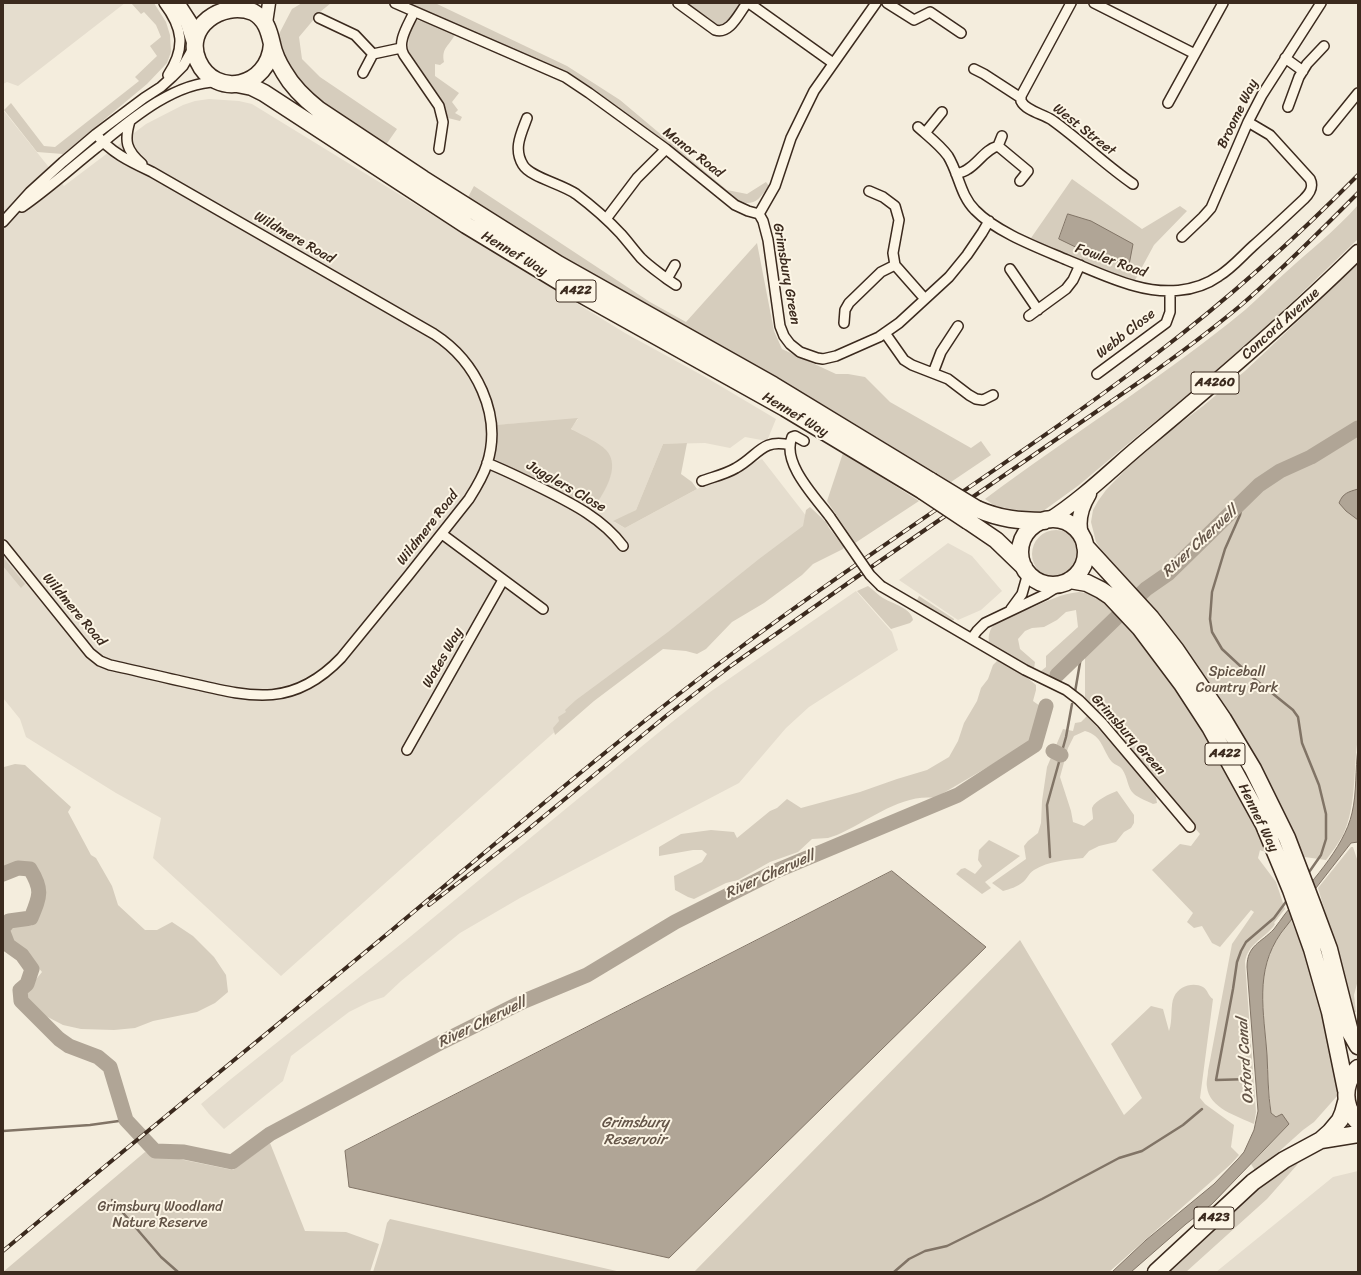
<!DOCTYPE html>
<style>
body{margin:0}
#map{position:relative;width:1361px;height:1275px;overflow:hidden;background:#f4eddd;font-family:Sriracha,sans-serif}
canvas{display:block}
.frame{position:absolute;inset:0;border:4px solid #3b2a1e;pointer-events:none}
</style>
<div id="map">
<canvas width="1361" height="1275"></canvas>
<div class="frame"></div>
</div>
<script>
const g = document.querySelector('canvas').getContext('2d');
g.lineJoin = 'round';
function fill(path, color) { g.fillStyle = color; g.fill(path, 'evenodd'); }
function stroke(path, color, width, dash) { g.strokeStyle = color; g.lineWidth = width; g.lineCap = dash ? 'butt' : 'round'; g.setLineDash(dash || []); g.stroke(path); }
function drawText(font, color, halo, rows, align = 'center') {
  g.font = font + ' Sriracha,sans-serif'; g.lineWidth = 4; g.setLineDash([]); g.textBaseline = 'middle'; g.strokeStyle = halo; g.fillStyle = color; for (const [text, x, y, turn = 0] of rows) {
    g.save(); g.translate(x, y); g.rotate((+turn || 0) * Math.PI / 180); g.textAlign = isNaN(turn) ? turn : align; if (halo) g.strokeText(text, 0, 0); g.fillText(text, 0, 0); g.restore();
  }
}
fill(new Path2D(`
 M 3,3 L 125,3 L 18,86 L 7,82 L 3,84 Z
 M 209,99 L 239,101 L 252,104 L 625,333 L 707,378 L 776,419 L 767,441 L 745,437 L 730,448 L 705,443 L 663,444 L 636,510 L 614,522 L 625,528 L 697,489 L 762,459 L 814,526 L 568,720 L 281,976 L 153,858 L 161,818 L 116,793 L 26,737 L 20,719 L 3,698 L 3,110 L 64,186 L 146,124 L 183,105 L 195,101 ZM 578,419 L 571,428 L 611,474 L 605,489 L 592,510 L 495,425 Z
 M 948,543 L 972,556 L 1002,591 L 981,610 L 958,620 L 899,580 Z
 M 856,591 L 892,632 L 898,650 L 809,707 L 786,728 L 739,783 L 520,898 L 460,933 L 401,981 L 384,997 L 369,1002 L 349,1012 L 291,1056 L 283,1081 L 224,1129 L 209,1114 L 201,1104 L 231,1079 L 405,941 L 658,733 L 710,692 Z
 M 1358,1171 L 1358,1272 L 1216,1272 L 1333,1177 Z`), '#e5ddce');
fill(new Path2D(`
 M 131,3 L 154,3 L 166,22 L 170,35 L 171,52 L 167,63 L 147,84 L 63,154 L 37,152 L 4,110 L 11,103 L 44,146 L 55,147 L 139,81 L 135,77 L 157,56 L 150,46 L 161,37 L 156,25 L 144,12 L 141,14 Z
 M 302,3 L 331,3 L 320,12 L 299,37 L 302,59 L 320,77 L 397,129 L 383,149 L 297,83 L 284,60 L 279,34 L 292,9 Z
 M 402,3 L 435,3 L 567,66 L 620,100 L 727,190 L 747,194 L 766,182 L 769,186 C 757,201 757,205 736,202 L 563,74 Z
 M 683,3 L 742,3 C 735,12 730,25 717,26 Z
 M 417,20 L 434,25 L 455,34 C 450,46 441,47 444,62 L 440,65 L 435,64 L 435,76 L 459,93 L 452,102 L 458,110 L 455,113 L 462,117 L 460,121 L 448,118 L 443,102 L 408,50 L 409,30 L 411,22 Z
 M 1072,179 L 1142,229 L 1180,206 L 1187,211 L 1154,245 L 1134,282 L 1070,257 L 1031,238 Z
 M 474,186 L 650,302 L 686,322 L 757,243 L 774,331 L 782,349 L 836,374 L 848,374 L 865,377 L 890,402 L 971,448 L 981,441 L 991,455 L 951,482 L 822,404 L 643,306 L 466,201 Z
 M 1358,205 L 1358,239 L 1233,359 L 1141,433 L 1079,485 L 1039,514 L 995,506 L 985,499 C 1071,435 1162,378 1245,310 C 1259,298 1271,285 1285,273 C 1309,251 1336,230 1358,205 Z
 M 1358,263 L 1358,737 C 1353,769 1357,805 1343,835 C 1338,844 1332,852 1326,860 L 1262,851 L 1260,850 L 1258,858 L 1276,882 L 1285,909 L 1274,923 L 1275,924 L 1273,927 C 1262,940 1248,944 1245,962 L 1256,1112 L 1254,1124 C 1237,1116 1209,1108 1207,1087 C 1206,1082 1208,1076 1208,1071 L 1232,944 L 1254,912 L 1251,910 L 1220,947 L 1212,943 L 1202,926 L 1194,928 L 1187,922 L 1193,913 L 1152,870 L 1180,844 L 1191,846 L 1200,834 L 1085,699 L 1085,657 L 1146,599 L 1101,549 L 1096,542 L 1091,522 L 1093,510 L 1098,501 L 1106,490 L 1136,459 L 1157,441 L 1203,406 L 1245,371 L 1315,305 Z
 M 578,418 L 571,429 C 580,434 600,443 606,450 C 622,467 603,495 592,510 L 493,458 L 495,425 Z
 M 687,443 L 681,474 L 692,482 L 697,489 L 625,528 L 613,521 L 636,510 L 663,444 Z
 M 843,453 L 919,501 L 855,543 L 827,501 Z
 M 810,507 L 826,522 L 829,528 L 844,547 L 843,549 L 813,564 L 802,575 L 764,603 L 732,622 L 706,649 L 697,654 L 686,651 L 663,649 L 594,701 L 555,735 L 553,728 L 559,721 L 558,717 L 566,712 L 565,710 L 576,700 L 668,632 L 759,559 L 803,526 L 806,510 Z
 M1032 554a24 24 0 1 1 48 0a24 24 0 1 1-48 0Z
 M 3,557 L 25,584 L 21,588 L 3,566 Z
 M 868,586 C 874,590 878,595 883,598 C 893,604 911,608 913,620 L 910,623 L 891,629 L 857,591 Z
 M 1079,592 L 1092,594 L 1105,603 L 1115,617 L 1060,668 L 1054,676 L 1050,677 L 1041,671 L 1046,667 L 1046,656 L 1078,627 L 1076,610 L 1066,612 L 1057,620 L 1044,627 L 1032,628 L 1025,631 L 1018,639 L 1020,649 L 1035,662 L 1034,669 L 997,648 L 989,642 C 988,637 989,632 992,627 C 1002,616 1018,613 1031,608 C 1047,601 1061,594 1079,592 Z
 M 919,596 L 954,619 L 954,620 L 947,622 L 918,603 L 917,600 Z
 M 999,659 L 1025,676 L 1036,685 L 1036,690 L 1033,701 L 1040,706 L 1032,741 L 935,798 C 899,794 868,822 837,835 L 828,838 L 812,839 L 798,852 L 770,862 L 738,880 L 726,883 L 694,899 L 688,897 L 675,890 L 674,876 L 702,862 L 707,854 L 702,850 L 693,850 L 659,856 L 659,847 L 681,834 L 711,830 L 734,832 L 737,838 L 770,811 L 777,808 L 787,799 L 801,808 L 860,792 L 897,779 L 927,770 L 949,757 L 958,741 L 964,723 L 977,701 L 981,688 L 988,679 L 993,665 Z
 M 1087,716 L 1144,780 L 1156,797 L 1157,803 L 1153,804 C 1149,802 1137,797 1134,794 C 1127,788 1128,777 1122,769 C 1120,766 1115,765 1112,762 C 1102,750 1103,736 1085,731 L 1074,736 L 1068,748 L 1060,777 L 1071,811 L 1073,822 L 1084,826 L 1093,819 C 1093,816 1092,811 1092,808 C 1095,800 1110,794 1117,791 L 1134,815 L 1134,823 L 1131,828 L 1124,832 L 1116,842 L 1099,846 L 1089,851 L 1083,858 C 1066,860 1049,861 1034,870 C 1028,874 1028,878 1023,882 C 1017,887 1010,889 1003,891 L 992,883 L 1026,859 L 1024,846 L 1028,841 L 1038,833 L 1041,823 L 1042,801 L 1047,767 L 1063,729 L 1073,731 L 1075,723 L 1081,722 Z
 M 15,764 L 25,765 L 71,807 L 68,812 L 91,855 L 96,858 L 112,886 L 118,905 L 145,930 L 157,930 L 172,922 L 193,936 L 214,957 L 226,975 L 228,992 L 215,1003 L 197,1012 L 153,1021 L 135,1028 L 114,1030 L 81,1029 L 63,1025 L 42,1014 L 25,997 L 33,983 L 42,972 L 24,951 L 11,942 L 8,936 L 11,924 L 17,924 L 32,926 C 40,914 49,871 28,867 C 20,865 11,867 3,869 L 3,766 L 4,767 Z
 M 989,840 L 1020,856 L 985,882 L 991,888 L 982,894 L 956,874 L 961,869 L 965,868 L 975,874 L 982,866 L 978,860 L 979,850 Z
 M 1351,847 L 1353,847 L 1358,862 L 1358,980 L 1354,995 L 1356,1012 L 1351,1014 L 1346,981 L 1318,888 Z
 M 1291,920 C 1315,975 1329,1035 1338,1095 L 1314,1122 L 1303,1130 L 1256,1172 L 1251,1164 L 1289,1124 L 1279,1116 L 1276,1117 L 1271,1113 L 1262,994 L 1264,972 L 1273,945 Z
 M 1020,940 L 1124,1115 L 1142,1098 L 1111,1044 L 1151,1006 L 1163,1009 L 1169,1031 C 1173,1021 1170,1005 1174,997 C 1179,986 1193,982 1203,987 C 1208,990 1208,996 1213,999 L 1200,1098 L 1205,1104 L 1234,1125 L 1231,1147 L 1239,1155 L 1231,1164 L 1109,1272 L 694,1272 Z
 M 270,1143 L 305,1231 L 346,1232 L 379,1244 L 370,1272 L 3,1272 L 145,1152 L 233,1170 Z
 M 1299,1160 L 1297,1165 L 1267,1199 L 1186,1272 L 1164,1272 L 1267,1179 Z
 M 390,1219 L 621,1272 L 373,1272 L 383,1240 L 387,1223 Z`), '#d6cdbd');
const water = new Path2D(`
 M 1068,214 L 1091,221 L 1133,244 L 1129,265 L 1092,255 L 1059,239 Z
 M 1358,489 L 1358,520 L 1346,511 L 1339,503 C 1343,493 1348,492 1358,489 Z
 M 1358,748 L 1358,842 L 1351,843 L 1281,933 C 1254,971 1264,1012 1267,1055 C 1268,1074 1268,1094 1271,1113 L 1276,1117 L 1282,1114 L 1289,1124 L 1212,1204 L 1186,1224 L 1131,1272 L 1112,1272 L 1146,1240 L 1214,1184 L 1238,1159 L 1244,1152 L 1254,1130 L 1258,1111 L 1247,967 C 1247,945 1261,943 1274,929 C 1278,924 1281,919 1285,914 C 1308,885 1344,849 1352,813 C 1357,792 1355,770 1358,748 Z
 M 892,871 L 986,947 L 669,1258 L 349,1187 L 345,1151 Z`);
fill(water, '#b0a596');
stroke(water, '#817466', 1);
stroke(new Path2D(`
 M 1243,501 L 1240,515 L 1225,549 L 1212,592 L 1210,619 L 1212,632 L 1222,649 L 1251,676 L 1293,710 L 1298,717 L 1302,743 L 1319,785 L 1326,814 L 1326,839 L 1321,855 L 1307,875
 M 1075,692 L 1082,651
 M 1050,857 L 1047,805 L 1066,737 L 1072,704
 M 1251,1079 L 1216,1080 L 1233,989 L 1237,962 L 1241,951 L 1246,942 L 1274,918 L 1288,899
 M 3,1131 L 90,1125 L 126,1120
 M 112,1200 L 161,1257 L 178,1272
 M 894,1272 L 909,1259 L 925,1251 L 947,1246 L 1042,1199 L 1119,1158 L 1142,1151 L 1183,1125 L 1202,1109`), '#817466', 2.5);
stroke(new Path2D(`
 M 1057,675 L 1146,589 L 1169,573 L 1259,485 L 1280,471 L 1311,457 L 1358,428
 M 1053,751 L 1061,755
 M 3,874 L 18,868 L 30,869 C 43,890 40,896 31,918 L 9,921 L 3,928
 M 3,932 L 8,945 L 22,955 L 32,969 L 27,984 L 20,990 L 21,1001 L 59,1039 L 69,1046 L 98,1057 L 110,1067 L 126,1120 L 155,1151 L 184,1152 L 232,1162 L 270,1134 L 442,1042 L 522,1002 L 587,975 L 675,922 L 776,871 L 958,795 L 1035,745 L 1046,706`), '#b0a596', 15);
const street = new Path2D(`
 M 164,3 C 183,28 186,48 168,75
 M 395,3 L 565,77 L 589,93 L 666,149 L 735,205 L 748,211 L 759,214
 M 678,3 L 715,30 C 730,35 739,13 747,3
 M 749,3 L 833,63
 M 887,3 L 914,20 L 930,12 L 961,33
 M 1071,3 L 1021,96 L 1021,101 C 1026,111 1043,114 1052,120 C 1080,140 1104,164 1133,184
 M 1094,3 L 1195,54
 M 414,12 C 409,24 396,42 404,55 L 439,106 L 443,122 L 439,149
 M 319,18 L 355,35 L 373,54
 M 1285,58 L 1303,71
 M 974,69 L 984,74 L 1021,98
 M 363,73 L 373,54 L 401,48
 M 1168,103 L 1223,3
 M 1288,107 L 1299,77 L 1307,64 L 1324,46
 M 527,118 C 521,134 513,149 523,165 C 530,177 562,184 576,194 C 592,206 608,220 621,234 C 628,242 634,250 641,258 C 649,266 658,272 667,279 L 675,265
 M 130,121 C 124,141 126,150 142,164
 M 918,127 C 928,136 940,145 948,156 C 959,174 960,195 975,210 C 996,232 1039,248 1067,260 C 1089,269 1112,280 1135,286 C 1163,294 1195,293 1219,276 C 1232,268 1242,256 1253,246 C 1270,231 1287,215 1304,199 C 1310,193 1314,187 1310,179 L 1270,135 L 1248,122
 M 1328,130 L 1358,93
 M 925,133 L 942,112
 M 998,146 L 1002,136
 M 956,174 C 960,173 964,172 968,169 C 978,163 986,149 998,146 L 1028,171 L 1020,181
 M 869,191 L 883,197 L 895,206 L 899,220 L 893,253 L 895,265 L 925,299
 M 22,207 C 48,189 71,168 96,148 C 128,122 173,82 217,82
 M 759,214 L 763,221 L 768,240 L 780,326 L 784,336 L 790,344 L 800,352 L 817,358 L 823,359 L 836,356 L 879,337 L 899,323 L 949,277 L 967,255 L 982,233 L 989,221
 M 759,214 L 775,186 L 791,138 L 814,91 L 876,3
 M 606,219 L 637,178 L 666,149
 M 3,222 L 30,192 L 63,162 L 96,134 L 144,98 L 161,87 L 172,77 L 183,66 L 195,45
 M 1182,237 L 1203,217 L 1211,208 L 1248,122 L 1262,95 L 1321,3
 M 1010,269 L 1038,310
 M 667,279 L 676,285
 M 1029,316 L 1066,289 L 1073,280 L 1080,265
 M 844,323 L 845,310 L 849,303 L 881,272 L 895,265
 M 885,333 L 904,360 L 912,365 L 948,379 L 969,395 L 976,399 L 983,400 L 993,395
 M 933,373 L 941,352 L 958,326
 M 1097,374 L 1166,323 L 1170,312 L 1170,291
 M 804,441 L 795,436 L 792,437 C 781,463 816,498 830,517
 M 487,463 C 507,471 525,480 543,489 C 573,504 603,519 623,546
 M 702,481 C 713,477 726,474 736,468 C 758,456 762,438 790,445
 M 442,534 L 543,609
 M 3,545 L 90,653 L 100,661 L 110,665 C 138,671 166,678 194,684 C 254,698 294,707 341,658 L 408,576 L 469,499 C 476,488 483,477 487,464 C 503,415 476,361 434,334 L 152,172 C 131,162 111,153 96,134
 M 881,586 L 1025,670 L 1066,690 L 1079,700 L 1102,723 L 1190,827
 M 1011,609 L 1022,594 L 1028,573
 M 972,638 L 977,631 L 985,623 L 1046,594 L 1062,584
 M 407,750 L 503,580`);
const secondary = new Path2D(`
 M 266,23 L 269,3`);
const primary = new Path2D(`
 M 1049,520 C 1085,497 1115,466 1148,439 C 1220,379 1291,318 1358,252
 M 1081,535 C 1077,520 1081,507 1089,494`);
const highway = new Path2D(`
 M 176,3 L 189,23 L 195,42
 M 272,44 C 269,88 215,99 198,61 C 183,27 222,0 253,12 C 266,19 269,31 272,44 C 274,54 279,64 284,72 C 293,88 305,99 319,110 L 423,179 L 558,264 L 773,385 L 931,481
 M 237,84 L 252,87 L 264,93 L 466,225 L 570,288 L 785,408 L 923,491
 M 977,509 C 1000,519 1019,521 1044,521
 M1020 552a33 33 0 1 1 66 0a33 33 0 1 1-66 0Z
 M 968,521 L 996,540 L 1024,567
 M 1085,546 L 1151,618 L 1176,650 L 1223,719 L 1253,769 L 1287,838 L 1313,906 L 1329,949 L 1350,1032 L 1358,1046
 M 1070,580 L 1087,583 L 1101,590 L 1110,596 L 1140,628 L 1182,684 L 1210,727 L 1264,825 L 1291,890 L 1312,949 L 1330,1012 L 1346,1090
 M 1358,1068 C 1342,1084 1343,1107 1358,1122
 M 1321,1140 L 1358,1134
 M 1156,1272 L 1253,1182 L 1284,1160 L 1321,1140 L 1330,1132 L 1340,1120 L 1343,1113 L 1346,1102`);
stroke(street, '#3b2a1e', 12);
stroke(secondary, '#3b2a1e', 15);
stroke(primary, '#3b2a1e', 17);
stroke(highway, '#3b2a1e', 19);
stroke(street, '#fcf5e5', 9);
stroke(secondary, '#fcf5e5', 12);
stroke(primary, '#fcf5e5', 14);
stroke(highway, '#fcf5e5', 16);
const rail = new Path2D(`
 M 429,905 L 526,831 L 666,716 L 732,665 L 851,581 L 1148,376 C 1179,354 1210,331 1240,306 C 1281,271 1320,231 1358,193
 M 3,1251 C 132,1143 263,1037 392,930 C 506,835 618,738 737,650 C 874,547 1020,458 1156,354 C 1228,299 1295,239 1358,175`);
stroke(rail, '#3b2a1e', 4);
stroke(rail, '#fcf5e5', 2.5, [8]);
const streetBridge = new Path2D(`
 M 830,517 L 870,575 L 881,586`);
const highwayBridge = new Path2D(`
 M 931,481 L 977,509
 M 923,491 L 968,521`);
stroke(streetBridge, '#3b2a1e', 12, []);
stroke(highwayBridge, '#3b2a1e', 19, []);
stroke(streetBridge, '#fcf5e5', 9);
stroke(highwayBridge, '#fcf5e5', 16);
for (const [x, y, w] of [
 [576,291,40],
 [1215,383,48],
 [1225,754,40],
 [1214,1218,40]
]) { const box = new Path2D(); box.roundRect(x - w / 2, y - 11, w, 22, 3); g.fillStyle = '#fcf5e5'; g.fill(box); stroke(box, '#3b2a1e', 1); }
drawText('bold 13px', '#3b2a1e', null, [
 ["A422",576,291],
 ["A4260",1215,383],
 ["A422",1225,754],
 ["A423",1214,1218]
]);
drawText('14px', '#3b2a1e', '#fcf5e5', [
 ["Broome Way",1238,114,-64],
 ["West Street",1084,130,38],
 ["Manor Road",693,153,38],
 ["Wildmere Road",294,238,30],
 ["Hennef Way",514,254,31],
 ["Fowler Road",1111,261,20],
 ["Grimsbury Green",786,274,80],
 ["Concord Avenue",1281,324,-42],
 ["Webb Close",1126,334,-38],
 ["Hennef Way",795,415,31],
 ["Jugglers Close",566,487,30],
 ["Wildmere Road",428,528,-52],
 ["Wildmere Road",74,610,50],
 ["Wates Way",443,658,-60],
 ["Grimsbury Green",1128,735,48],
 ["Hennef Way",1258,818,64]
]);
drawText('14px', '#625346', '#fcf5e5', [
 ["Spiceball",1237,672],
 ["Country Park",1237,688],
 ["Grimsbury Woodland",160,1207],
 ["Nature Reserve",160,1223]
]);
drawText('italic 15px', '#645548', '#fcf5e5', [
 ["River Cherwell",1200,542,-43],
 ["River Cherwell",770,875,-24],
 ["River Cherwell",482,1023,-26],
 ["Oxford Canal",1246,1061,-94],
 ["Grimsbury",635,1123],
 ["Reservoir",635,1140]
]);
</script>
